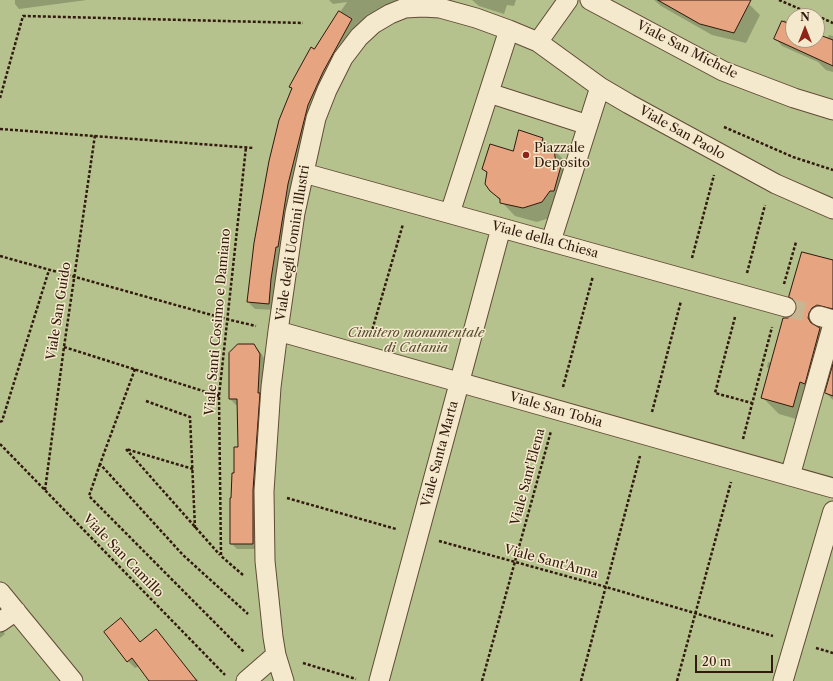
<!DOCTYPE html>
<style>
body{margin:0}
#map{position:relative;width:833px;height:681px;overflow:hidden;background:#eeddb0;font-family:"Libre Caslon Text",serif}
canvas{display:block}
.north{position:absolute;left:785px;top:8px;width:40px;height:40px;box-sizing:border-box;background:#f4e9cc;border:1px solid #a69680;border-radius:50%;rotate:0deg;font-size:11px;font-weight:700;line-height:16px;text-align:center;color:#321a0e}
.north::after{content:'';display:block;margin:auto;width:14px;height:18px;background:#8f2418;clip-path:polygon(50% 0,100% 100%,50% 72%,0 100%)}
.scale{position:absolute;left:695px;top:655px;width:78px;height:18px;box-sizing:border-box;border:2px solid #321a0e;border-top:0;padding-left:5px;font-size:12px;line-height:14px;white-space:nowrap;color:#321a0e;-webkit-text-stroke:3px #f4e9cc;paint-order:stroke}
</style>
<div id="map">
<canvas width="833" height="681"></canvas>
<div class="north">N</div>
<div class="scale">20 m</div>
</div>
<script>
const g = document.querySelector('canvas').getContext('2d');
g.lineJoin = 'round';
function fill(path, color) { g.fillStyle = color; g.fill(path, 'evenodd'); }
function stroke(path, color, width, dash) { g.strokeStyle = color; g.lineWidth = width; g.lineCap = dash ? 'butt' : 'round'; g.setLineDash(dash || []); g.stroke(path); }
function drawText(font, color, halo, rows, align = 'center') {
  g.font = font + ' "Libre Caslon Text",serif'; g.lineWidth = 3; g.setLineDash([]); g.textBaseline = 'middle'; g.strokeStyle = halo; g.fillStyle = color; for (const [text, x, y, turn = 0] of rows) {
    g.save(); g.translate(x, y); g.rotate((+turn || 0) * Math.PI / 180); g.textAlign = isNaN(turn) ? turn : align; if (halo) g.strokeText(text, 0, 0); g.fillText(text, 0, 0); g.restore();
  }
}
fill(new Path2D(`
 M 0,0 L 833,0 L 833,681 L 0,681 ZM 793,16 L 817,16 L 817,40 L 793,40 Z`), '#b6c28d');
fill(new Path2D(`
 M 15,0 L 87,0 L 19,9 L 15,4 Z
 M 329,0 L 420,0 L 404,5 L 329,79 L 276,310 L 255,309 L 248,302 L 314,50 L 347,2 L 333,4 Z
 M 472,0 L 516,0 L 514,6 L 507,5 L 504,14 L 479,6 Z
 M 654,0 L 741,0 L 749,4 L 760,15 L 746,43 L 712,35 L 661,6 Z
 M 784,20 L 793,24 L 793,40 L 817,40 L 817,34 L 827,39 L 829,35 L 833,36 L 833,72 L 826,70 L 818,62 L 782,46 L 775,38 Z
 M 520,132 L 543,139 L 568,164 L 556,216 L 537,222 L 515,216 L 490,190 L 488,174 L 483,169 L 514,152 Z
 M 833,261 L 833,322 L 822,381 L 826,385 L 821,400 L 817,399 L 810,423 L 779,414 L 762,397 L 770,370 L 767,367 L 768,362 L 772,363 L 789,319 L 794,316 Z
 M 254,345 L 260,352 L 266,361 L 258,549 L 237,549 L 231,543 L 232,499 L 239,448 L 238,405 L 236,405 L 230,399 Z
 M 833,371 L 833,400 L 826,393 Z
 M 121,620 L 140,642 L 156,630 L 163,638 L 190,673 L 199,681 L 151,681 L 139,666 L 135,668 L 128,661 Z
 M 0,627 L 5,634 L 0,638 Z`), '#0003');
const building = new Path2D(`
 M 658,0 L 751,0 L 734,33 L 700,24 Z
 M 339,11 L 352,19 L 323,72 L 308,105 L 288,184 L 278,247 L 276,247 L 271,279 L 269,304 L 247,302 L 254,243 L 269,161 L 279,120 L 292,88 L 289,87 L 311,47 L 314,49 Z
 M 782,21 L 793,25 L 793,40 L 817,40 L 817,34 L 833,40 L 833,66 L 774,39 Z
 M 519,130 L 543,138 L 541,145 L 554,149 L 556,164 L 561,166 L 554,191 L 550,191 L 542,202 L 523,208 L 500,203 L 500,199 L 490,191 L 485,184 L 487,172 L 482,169 L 490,144 L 513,151 Z
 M 802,252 L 833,260 L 833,309 L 817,305 L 812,308 L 809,313 L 808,318 L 811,323 L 820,328 L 805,384 L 800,382 L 793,407 L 761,398 L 783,318 L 788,318 L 793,315 L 797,310 L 796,304 L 794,300 L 789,297 Z
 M 238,344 L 254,344 L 260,354 L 258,393 L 260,393 L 253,490 L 253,544 L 230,544 L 230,498 L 231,498 L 232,473 L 234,473 L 234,447 L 238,447 L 237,399 L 229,399 L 229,353 Z
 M 833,364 L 833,396 L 825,393 Z
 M 121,618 L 140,642 L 156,629 L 197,681 L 149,681 L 132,658 L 127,662 L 104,632 Z`);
fill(building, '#e6a481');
stroke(building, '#321a0e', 1);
stroke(new Path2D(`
 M 786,307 L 819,316`), '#c8b690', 19, [19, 10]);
const pedestrian = new Path2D(`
 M 590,0 L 723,71 L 794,98 L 833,110
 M 538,42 L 568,0
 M 489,93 L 588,125
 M 304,173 L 786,307
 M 450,213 L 509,30
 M 551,241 L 600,87
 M 819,316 L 833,320
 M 278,331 L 833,488
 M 790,476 L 833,324
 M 0,592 L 73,681
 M 0,622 L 16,611
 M 246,681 L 276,655
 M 284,681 L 276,655 L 273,637 L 265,561 L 264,491 L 271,387 L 278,331 L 295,213 L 316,118 L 327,90 L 343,58 L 359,37 L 373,24 L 390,14 L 405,8 L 423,7 L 440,8 L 476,18 L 509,30 L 538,42 L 600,87 L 629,104 L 776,184 L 833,209
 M 379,681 L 501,228
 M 783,681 L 833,511`);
stroke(pedestrian, '#614b36', 21);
stroke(new Path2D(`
 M 779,0 L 816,16
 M 817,16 L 833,23
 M 0,98 L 23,16 L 303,23
 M 724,127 L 793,157 L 833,170
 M 0,129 L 254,148
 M 0,256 L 226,319 L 256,326
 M 692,258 L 714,175
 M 747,273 L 765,205
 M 784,284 L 796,242
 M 735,317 L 715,393 L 752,403
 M 371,334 L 403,224
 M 64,347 L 219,396
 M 135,369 L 100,464 L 183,555 L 248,614
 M 563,387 L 593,276
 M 146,401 L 190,417 L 195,528
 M 652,412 L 681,301
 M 0,422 L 2,421 L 49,270
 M 743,439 L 772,327
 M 0,444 L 225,675
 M 100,464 L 89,496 L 244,652
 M 193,469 L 126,449 L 220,555
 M 45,490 L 64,347 L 95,135
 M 287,498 L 396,529
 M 439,541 L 606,587 L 773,636
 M 243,575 L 221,556 L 219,396 L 246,147
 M 816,648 L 833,653
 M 303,663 L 356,679
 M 482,681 L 551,431
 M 581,681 L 640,456
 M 677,681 L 731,482`), '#321a0e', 2.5, [3, 2]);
stroke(pedestrian, '#f4e9cc', 19);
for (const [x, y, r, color] of [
 [526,155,4,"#8f2418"]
]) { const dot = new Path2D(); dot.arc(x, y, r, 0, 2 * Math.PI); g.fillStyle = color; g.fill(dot); stroke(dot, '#f4e9cc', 1.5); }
drawText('13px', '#321a0e', '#f4e9cc', [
 ["Viale San Michele",687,50,27],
 ["Viale San Paolo",682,133,29],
 ["Viale della Chiesa",545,240,15],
 ["Viale degli Uomini Illustri",293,243,-81],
 ["Viale San Guido",59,311,-81],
 ["Viale Santi Cosimo e Damiano",218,322,-85],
 ["Viale San Tobia",556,410,16],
 ["Viale Santa Marta",440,454,-75],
 ["Viale Sant'Elena",528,477,-75],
 ["Viale San Camillo",123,556,46],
 ["Viale Sant'Anna",551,562,15]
]);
drawText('13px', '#321a0e', '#f4e9cc', [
 ["Piazzale",534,148],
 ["Deposito",534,163]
], 'left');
drawText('italic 13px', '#5a4c34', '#f4e9cc', [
 ["Cimitero monumentale",416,333],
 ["di Catania",416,348]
]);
</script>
